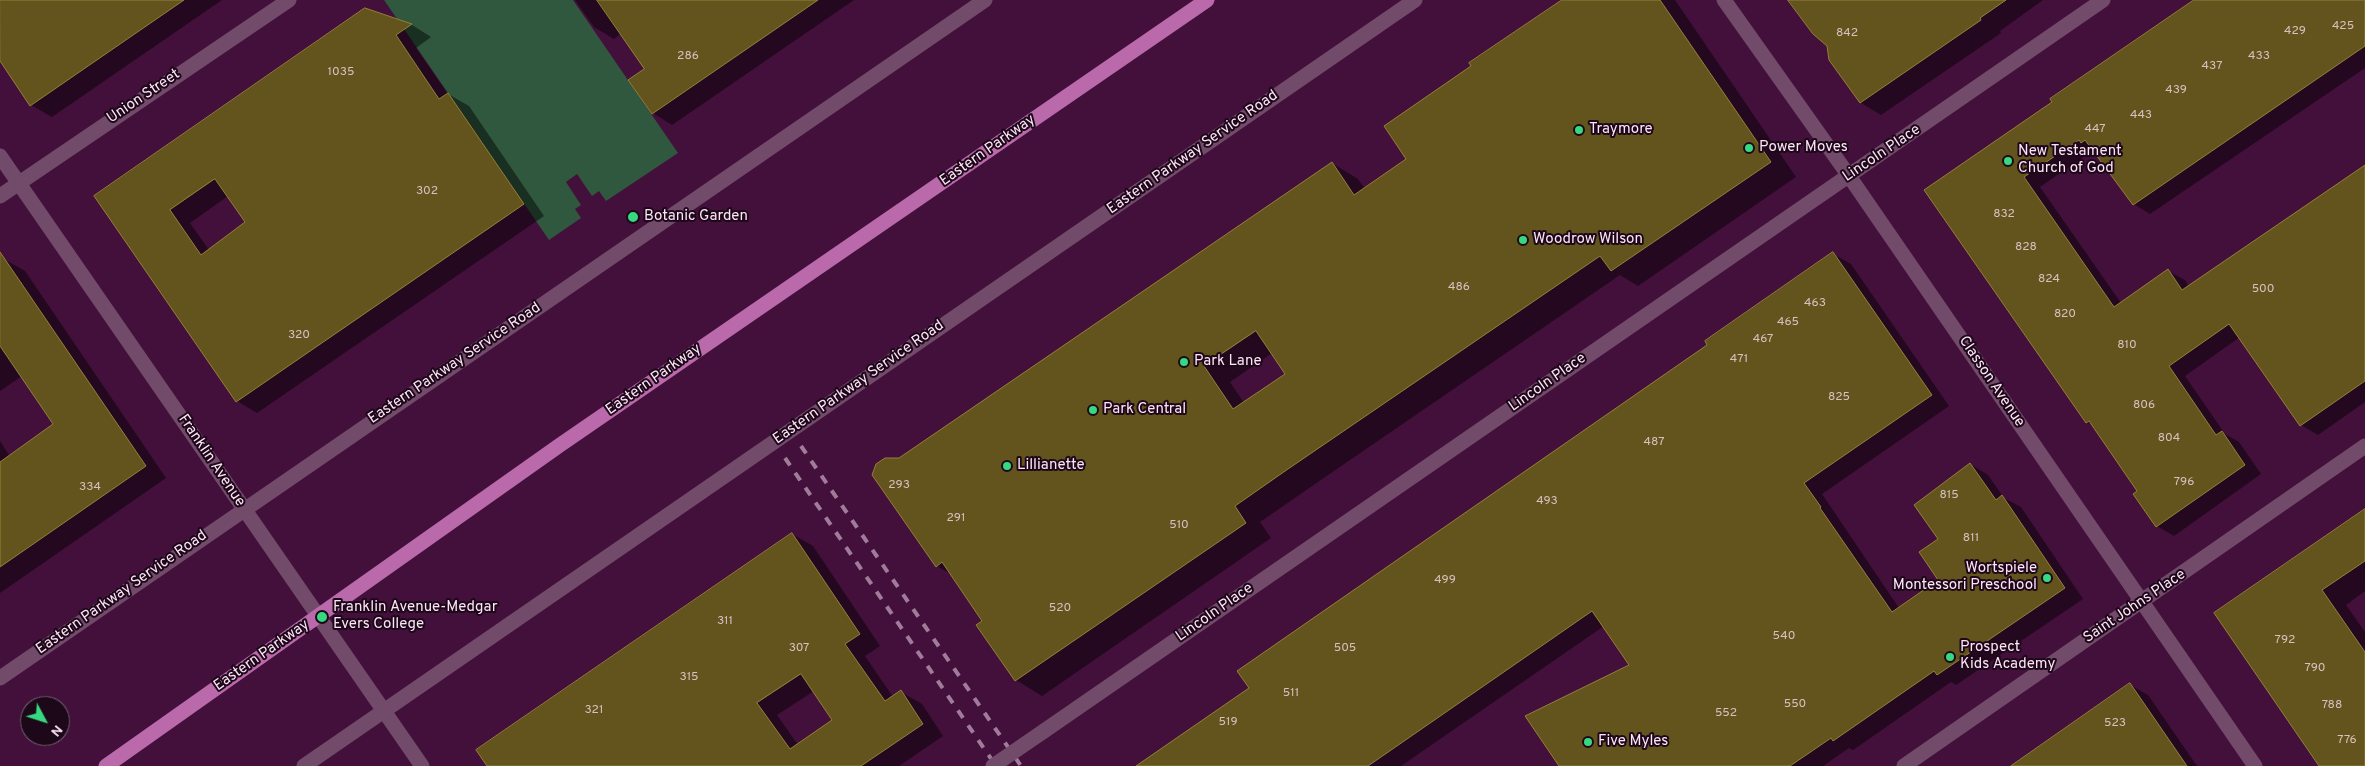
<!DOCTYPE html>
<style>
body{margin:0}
#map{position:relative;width:2365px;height:766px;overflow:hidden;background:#42103b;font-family:Overpass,sans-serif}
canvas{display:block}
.north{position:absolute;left:20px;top:696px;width:50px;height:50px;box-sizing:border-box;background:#1d0819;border:1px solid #776072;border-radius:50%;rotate:130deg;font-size:14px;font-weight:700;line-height:20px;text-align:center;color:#fee4f7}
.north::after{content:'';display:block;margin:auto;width:18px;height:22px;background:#36d880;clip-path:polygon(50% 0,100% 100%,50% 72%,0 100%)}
</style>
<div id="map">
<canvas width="2365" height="766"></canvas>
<div class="north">N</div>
</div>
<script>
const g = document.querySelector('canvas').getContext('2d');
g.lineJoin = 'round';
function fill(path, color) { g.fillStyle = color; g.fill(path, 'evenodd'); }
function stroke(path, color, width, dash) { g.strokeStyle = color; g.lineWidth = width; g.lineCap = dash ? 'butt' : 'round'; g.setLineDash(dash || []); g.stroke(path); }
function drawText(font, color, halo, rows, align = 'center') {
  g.font = font + ' Overpass,sans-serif'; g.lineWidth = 4; g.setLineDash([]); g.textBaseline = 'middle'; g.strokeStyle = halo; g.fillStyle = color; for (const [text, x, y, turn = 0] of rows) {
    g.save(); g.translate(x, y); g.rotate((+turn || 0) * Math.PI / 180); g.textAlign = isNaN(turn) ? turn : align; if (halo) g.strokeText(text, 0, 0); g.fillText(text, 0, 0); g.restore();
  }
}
fill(new Path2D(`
 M 384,0 L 573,0 L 678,153 L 606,201 L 599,191 L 592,196 L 577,174 L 566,182 L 581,205 L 575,209 L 581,218 L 549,240 Z`), '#30583e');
fill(new Path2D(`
 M 0,0 L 222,0 L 52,117 L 31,105 L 0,59 Z
 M 575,0 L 854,0 L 672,125 L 653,113 L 646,69 L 621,33 L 614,39 L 594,27 Z
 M 1564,0 L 1675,0 L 1796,177 L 1638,286 L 1620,275 L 1315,484 L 1260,522 L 1271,538 L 1042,696 L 1016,680 L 984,621 L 952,575 L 937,566 L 899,459 L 1332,163 L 1358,179 L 1365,189 L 1408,160 L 1473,66 ZM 1272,353 L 1286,374 L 1244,403 L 1230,382 Z
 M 1791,0 L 2043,0 L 2000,31 L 2001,33 L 1881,115 L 1861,103 L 1828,45 Z
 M 2196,0 L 2365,0 L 2365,68 L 2150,214 L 2134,204 L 2094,150 L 2040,187 L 2121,303 L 2168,271 L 2185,280 L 2189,287 L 2365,166 L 2365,402 L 2318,435 L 2301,425 L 2240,337 L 2185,376 L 2225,434 L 2239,442 L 2261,474 L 2174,536 L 2157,526 L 2134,494 L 2139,491 L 2094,426 L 2087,422 L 1926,191 Z
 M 365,10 L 412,25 L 431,37 L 416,48 L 448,94 L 469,106 L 544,216 L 257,413 L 237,401 L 95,197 ZM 228,196 L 246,223 L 209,250 L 190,223 Z
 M 1833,254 L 1851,264 L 1949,406 L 1822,494 L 1899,608 L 1939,580 L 1940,539 L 1970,464 L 1988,475 L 2004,498 L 2021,507 L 2083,599 L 1956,685 L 1951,682 L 1853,750 L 1849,748 L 1823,766 L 1561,766 L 1630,665 L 1604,626 L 1401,766 L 1139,766 L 1251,688 Z
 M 4,259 L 25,271 L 166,478 L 0,593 L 0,441 L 9,455 L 55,424 L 22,376 L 0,391 L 0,262 Z
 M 2365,511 L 2365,591 L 2346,605 L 2365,632 L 2365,766 L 2321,766 L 2216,614 Z
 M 792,534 L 813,546 L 880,646 L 865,656 L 893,697 L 901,692 L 922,704 L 943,736 L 899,766 L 489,766 ZM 814,691 L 834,721 L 798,745 L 777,715 Z
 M 2130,685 L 2148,695 L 2197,766 L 2013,766 Z`), '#0007');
const building = new Path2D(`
 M 0,0 L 184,0 L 30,106 L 0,61 Z
 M 597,0 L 818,0 L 652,114 L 628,80 L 644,69 Z
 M 1562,0 L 1660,0 L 1771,162 L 1611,271 L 1600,256 L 1288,469 L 1235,506 L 1246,523 L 1015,681 L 976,625 L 982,621 L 942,562 L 936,567 L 872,475 L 876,464 L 885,458 L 899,458 L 1332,162 L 1354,195 L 1406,159 L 1384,126 L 1471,66 L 1469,63 ZM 1256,331 L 1285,374 L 1233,409 L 1204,366 Z
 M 1788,0 L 2006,0 L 1980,18 L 1981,20 L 1860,103 L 1829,60 L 1827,46 L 1813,34 Z
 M 2194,0 L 2365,0 L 2365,46 L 2133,205 L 2085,140 L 2081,143 L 2079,140 L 2024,177 L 2114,307 L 2168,269 L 2182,290 L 2365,165 L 2365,381 L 2300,426 L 2229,324 L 2169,366 L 2216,435 L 2222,431 L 2245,465 L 2156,527 L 2133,494 L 2137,491 L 2089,421 L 2086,423 L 1924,190 L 2052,102 L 2050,99 Z
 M 365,8 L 412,24 L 396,35 L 439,99 L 448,93 L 524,204 L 236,402 L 94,196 ZM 215,179 L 245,222 L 201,255 L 170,210 Z
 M 0,252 L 146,466 L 0,567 L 0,462 L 53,424 L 0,346 Z
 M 1833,252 L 1932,395 L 1804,483 L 1821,507 L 1820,508 L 1892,612 L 1938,580 L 1919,552 L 1938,539 L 1914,505 L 1970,463 L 1996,500 L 2002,495 L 2065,588 L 1937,675 L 1934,671 L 1833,741 L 1831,738 L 1790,766 L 1559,766 L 1525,716 L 1629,665 L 1592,611 L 1368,766 L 1136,766 L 1249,688 L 1237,671 L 1707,345 L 1705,341 Z
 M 2365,509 L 2365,561 L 2322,590 L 2365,652 L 2365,766 L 2319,766 L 2214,613 Z
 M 792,533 L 860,634 L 845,644 L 885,701 L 901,690 L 923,724 L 861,766 L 487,766 L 476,750 ZM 801,674 L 832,720 L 790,749 L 757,703 Z
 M 2130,683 L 2187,766 L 2011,766 Z`);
fill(building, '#63541d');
stroke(building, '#948038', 1);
stroke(new Path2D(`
 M 1724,0 L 1849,176 L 2255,766
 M 0,156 L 422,766
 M 0,196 L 289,0
 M 0,678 L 985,0
 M 1044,731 L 2103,0
 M 304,766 L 1415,0
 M 1904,766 L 2365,446`), '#724a6a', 15);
stroke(new Path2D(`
 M 106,766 L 560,445 L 1207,0`), '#ba69ab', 15);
stroke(new Path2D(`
 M 801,446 L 1021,766
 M 785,458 L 996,766`), '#a17b9a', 4, [9, 9]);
stroke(new Path2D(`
 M 993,766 L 1044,731`), '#724a6a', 15);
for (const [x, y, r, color] of [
 [1579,130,5,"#36d880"],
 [1749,148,5,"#36d880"],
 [2008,161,5,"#36d880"],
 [633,217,6,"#36d880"],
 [1523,240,5,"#36d880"],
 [1184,362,5,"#36d880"],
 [1093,410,5,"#36d880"],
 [1007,466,5,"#36d880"],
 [2047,578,5,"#36d880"],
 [322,617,6,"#36d880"],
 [1950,657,5,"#36d880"],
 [1588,742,5,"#36d880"]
]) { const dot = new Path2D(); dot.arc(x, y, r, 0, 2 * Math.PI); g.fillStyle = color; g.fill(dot); stroke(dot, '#1d0819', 2); }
drawText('12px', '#d7c0c0', null, [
 ["425",2343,27],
 ["429",2295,32],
 ["842",1847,34],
 ["286",688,57],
 ["433",2259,57],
 ["437",2212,67],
 ["1035",341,73],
 ["439",2176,91],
 ["443",2141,116],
 ["447",2095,130],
 ["302",427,192],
 ["832",2004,215],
 ["828",2026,248],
 ["824",2049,280],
 ["486",1459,288],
 ["500",2263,290],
 ["463",1815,304],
 ["820",2065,315],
 ["465",1788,323],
 ["320",299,336],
 ["467",1763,340],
 ["810",2127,346],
 ["471",1739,360],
 ["825",1839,398],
 ["806",2144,406],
 ["804",2169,439],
 ["487",1654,443],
 ["796",2184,483],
 ["293",899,486],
 ["334",90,488],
 ["815",1949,496],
 ["493",1547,502],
 ["291",956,519],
 ["510",1179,526],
 ["811",1971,539],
 ["499",1445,581],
 ["520",1060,609],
 ["311",725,622],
 ["540",1784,637],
 ["792",2285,641],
 ["307",799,649],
 ["505",1345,649],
 ["790",2315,669],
 ["315",689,678],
 ["511",1291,694],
 ["550",1795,705],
 ["788",2332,706],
 ["321",594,711],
 ["552",1726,714],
 ["519",1228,723],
 ["523",2115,724],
 ["776",2347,741]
]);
drawText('15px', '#fee4f7', '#1d0819', [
 ["Union Street",144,97,-34],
 ["Eastern Parkway",988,151,-35],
 ["Eastern Parkway Service Road",1193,153,-35],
 ["Lincoln Place",1882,154,-34],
 ["Eastern Parkway Service Road",455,364,-34],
 ["Eastern Parkway",654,380,-35],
 ["Classon Avenue",1991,382,56],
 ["Eastern Parkway Service Road",859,383,-35],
 ["Lincoln Place",1548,383,-35],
 ["Franklin Avenue",211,461,56],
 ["Eastern Parkway Service Road",122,593,-35],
 ["Saint Johns Place",2135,607,-34],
 ["Lincoln Place",1215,613,-35],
 ["Eastern Parkway",262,656,-35]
]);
drawText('15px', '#fee4f7', '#1d0819', [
 ["Traymore",1589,130],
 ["Power Moves",1759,148],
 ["New Testament",2018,152],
 ["Church of God",2018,169],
 ["Botanic Garden",644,217],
 ["Woodrow Wilson",1533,240],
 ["Park Lane",1194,362],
 ["Park Central",1103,410],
 ["Lillianette",1017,466],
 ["Wortspiele",2037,569,"right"],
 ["Montessori Preschool",2037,586,"right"],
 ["Franklin Avenue-Medgar",333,608],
 ["Evers College",333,625],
 ["Prospect",1960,648],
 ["Kids Academy",1960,665],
 ["Five Myles",1598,742]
], 'left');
</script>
